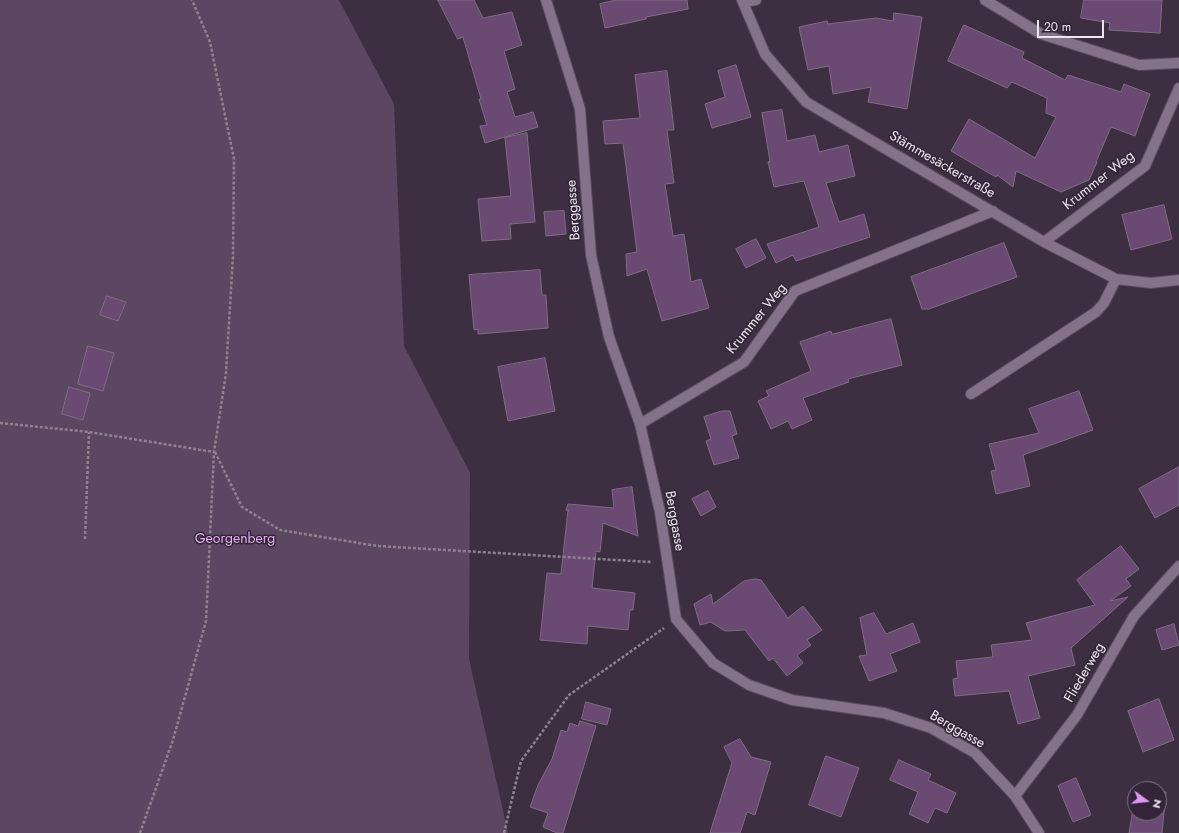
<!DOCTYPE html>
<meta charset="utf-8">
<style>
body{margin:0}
#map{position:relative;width:1179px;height:833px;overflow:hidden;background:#3d2f41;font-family:Jost,sans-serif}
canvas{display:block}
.north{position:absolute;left:1127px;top:781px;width:40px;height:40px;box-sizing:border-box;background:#332537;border:1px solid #7e7281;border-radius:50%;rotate:105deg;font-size:11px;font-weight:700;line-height:16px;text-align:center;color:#eee5f1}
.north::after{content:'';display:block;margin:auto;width:14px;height:18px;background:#de98f2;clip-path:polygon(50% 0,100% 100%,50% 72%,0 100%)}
.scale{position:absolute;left:1037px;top:20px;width:67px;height:18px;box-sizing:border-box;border:2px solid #eee5f1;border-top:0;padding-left:5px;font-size:12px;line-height:14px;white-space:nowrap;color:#eee5f1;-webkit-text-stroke:3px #332537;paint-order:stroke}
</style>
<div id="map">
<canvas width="1179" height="833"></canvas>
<div class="north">N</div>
<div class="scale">20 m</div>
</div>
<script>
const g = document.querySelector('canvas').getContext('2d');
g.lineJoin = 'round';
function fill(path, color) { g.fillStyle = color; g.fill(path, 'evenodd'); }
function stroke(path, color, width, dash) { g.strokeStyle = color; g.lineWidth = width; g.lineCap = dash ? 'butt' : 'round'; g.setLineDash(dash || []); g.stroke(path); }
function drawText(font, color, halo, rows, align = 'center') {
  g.font = font + ' Jost,sans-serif'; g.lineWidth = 3; g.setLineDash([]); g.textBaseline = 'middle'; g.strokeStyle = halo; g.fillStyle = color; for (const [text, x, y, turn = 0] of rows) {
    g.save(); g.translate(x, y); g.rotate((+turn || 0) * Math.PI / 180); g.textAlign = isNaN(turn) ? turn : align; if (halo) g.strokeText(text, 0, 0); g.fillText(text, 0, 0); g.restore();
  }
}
fill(new Path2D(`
 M 0,0 L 339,0 L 394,104 L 404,346 L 470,473 L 469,659 L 508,833 L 0,833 Z`), '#5b4761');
const building = new Path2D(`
 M 438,0 L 474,0 L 483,18 L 512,12 L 522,45 L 504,51 L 515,89 L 507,92 L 515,117 L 533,112 L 538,127 L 485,143 L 480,126 L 487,125 L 479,99 L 481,99 L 463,37 L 458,39 Z
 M 617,0 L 687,0 L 688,9 L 646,17 L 646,19 L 605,28 L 600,4 Z
 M 1084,0 L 1162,0 L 1160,33 L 1109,30 L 1110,23 L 1081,18 Z
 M 894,13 L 922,17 L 907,109 L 868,102 L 871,87 L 833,94 L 829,66 L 808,70 L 799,27 L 827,21 L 828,24 L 876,18 L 893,21 Z
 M 964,25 L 1024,52 L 1022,58 L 1065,80 L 1068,75 L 1121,92 L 1124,84 L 1150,94 L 1135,136 L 1111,127 L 1096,162 L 1097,162 L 1089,180 L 1061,192 L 1016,171 L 1013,187 L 997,175 L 996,177 L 951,151 L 969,119 L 1035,158 L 1056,117 L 1046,113 L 1047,98 L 1012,82 L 1007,88 L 948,61 Z
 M 736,65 L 751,117 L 712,128 L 705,104 L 725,97 L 718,71 Z
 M 667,71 L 674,130 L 667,130 L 674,183 L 665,184 L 673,236 L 684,234 L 691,282 L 701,279 L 709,308 L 662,321 L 647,269 L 627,276 L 626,254 L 637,252 L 623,143 L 605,144 L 603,121 L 640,118 L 635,75 Z
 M 782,110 L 787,141 L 815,135 L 819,152 L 848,145 L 855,176 L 826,183 L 839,222 L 864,214 L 870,237 L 796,261 L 793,255 L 776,263 L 767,244 L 819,227 L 804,181 L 774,187 L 768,162 L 770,161 L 762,113 Z
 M 527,133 L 535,222 L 510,224 L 511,239 L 482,241 L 478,199 L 511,196 L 505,138 Z
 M 1164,205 L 1172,239 L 1131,250 L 1122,215 Z
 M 564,211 L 566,234 L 546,236 L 544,212 Z
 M 756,239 L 766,258 L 746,268 L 736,249 Z
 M 1004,243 L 1017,277 L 929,309 L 922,309 L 911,277 Z
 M 540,270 L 542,295 L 546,295 L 548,328 L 478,334 L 478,329 L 474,330 L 469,275 Z
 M 107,296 L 126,302 L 118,321 L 100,315 Z
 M 891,319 L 902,365 L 848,379 L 849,382 L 803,398 L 812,420 L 792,429 L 788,421 L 771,429 L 758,401 L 769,396 L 766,391 L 811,371 L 800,342 L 831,331 L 832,334 Z
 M 88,346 L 114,353 L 103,391 L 78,384 Z
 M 545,358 L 555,411 L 508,421 L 498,367 Z
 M 69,387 L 90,393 L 83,420 L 62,414 Z
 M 1079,391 L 1093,430 L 1023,455 L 1030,486 L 996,494 L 991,471 L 996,470 L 989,444 L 1039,433 L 1029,409 Z
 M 722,411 L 730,411 L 737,434 L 732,436 L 739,458 L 714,465 L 706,441 L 711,439 L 704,417 Z
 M 1179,467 L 1179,505 L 1155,518 L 1139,489 Z
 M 632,487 L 638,536 L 603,523 L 600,552 L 596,551 L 592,588 L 635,593 L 633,610 L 630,610 L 628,630 L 588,626 L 587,644 L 540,640 L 547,573 L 561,574 L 568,510 L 569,511 L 566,510 L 568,504 L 614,508 L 612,490 Z
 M 708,491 L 716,507 L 701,516 L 692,499 Z
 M 1121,546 L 1139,569 L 1126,579 L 1131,586 L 1110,601 L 1128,597 L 1071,648 L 1075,665 L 1028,676 L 1040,718 L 1018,724 L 1009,691 L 955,696 L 953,679 L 958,678 L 956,661 L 993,657 L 991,645 L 1032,640 L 1026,623 L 1095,605 L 1077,580 Z
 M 756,579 L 761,580 L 788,618 L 803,606 L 822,630 L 807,640 L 811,645 L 797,655 L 803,663 L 787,676 L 773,658 L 769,661 L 745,630 L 725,631 L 711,622 L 700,625 L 694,604 L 711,594 L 713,604 L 744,581 Z
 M 874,613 L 886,634 L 913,623 L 920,642 L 890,654 L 897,671 L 869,681 L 859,656 L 867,655 L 860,618 Z
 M 1174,624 L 1179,645 L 1162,650 L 1156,630 Z
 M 1159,699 L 1174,740 L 1143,752 L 1128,711 Z
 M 586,702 L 611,709 L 607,725 L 582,719 Z
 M 580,721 L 596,726 L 563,833 L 557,833 L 543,827 L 548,813 L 530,807 L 538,785 L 552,759 L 561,730 L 567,732 L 570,723 L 578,726 Z
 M 740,739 L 751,757 L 771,762 L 755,815 L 747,812 L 740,833 L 710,833 L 732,763 L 724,747 Z
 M 826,756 L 859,768 L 841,817 L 809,805 Z
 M 899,760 L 931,774 L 928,780 L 956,793 L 947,813 L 935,808 L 928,823 L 909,814 L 918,792 L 890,780 Z
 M 1076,778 L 1091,815 L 1073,822 L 1058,786 Z
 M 1159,791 L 1166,792 L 1162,833 L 1129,833 L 1134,803 L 1135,803 L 1135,813 L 1159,813 Z`);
fill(building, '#6a4973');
stroke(building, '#7e6d83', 1);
const minor = new Path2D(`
 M 546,0 L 580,109 L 591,255 L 609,337 L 640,424 L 660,512 L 676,619 L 713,663 L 749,685 L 792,700 L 884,713 L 931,728 L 975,753 L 1015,796 L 1039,833
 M 742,0 L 765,54 L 806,102 L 1044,242 L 1116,279 L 1151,283 L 1179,280
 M 985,0 L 1041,34 L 1139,65 L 1179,63
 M 743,2 L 756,0
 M 1044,242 L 1145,166 L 1179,88
 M 971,394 L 1096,312 L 1104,303 L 1116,279
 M 640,424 L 744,362 L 795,291 L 993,211
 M 1015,796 L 1077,715 L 1134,616 L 1179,566`);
stroke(minor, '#594c5c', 12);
stroke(new Path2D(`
 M 0,423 L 89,432 L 214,452
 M 215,452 L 242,507 L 280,530 L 377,546 L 651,562
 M 85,539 L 89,432
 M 140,833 L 173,740 L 206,621 L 214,452 L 226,373 L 233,256 L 234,159 L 210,42 L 192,0
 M 504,833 L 521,761 L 569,695 L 664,628`), '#8e8291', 2.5, [3, 2]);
stroke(minor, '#837288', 10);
drawText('14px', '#eee5f1', '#332537', [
 ["Stämmesäckerstraße",942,165,30],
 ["Krummer Weg",1099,181,-38],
 ["Berggasse",574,210,-94],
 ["Krummer Weg",757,319,-51],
 ["Berggasse",674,521,80],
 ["Fliederweg",1085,673,-60],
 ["Berggasse",957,730,30]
]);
drawText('14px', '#e5b0f4', '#332537', [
 ["Georgenberg",235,540]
]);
</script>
